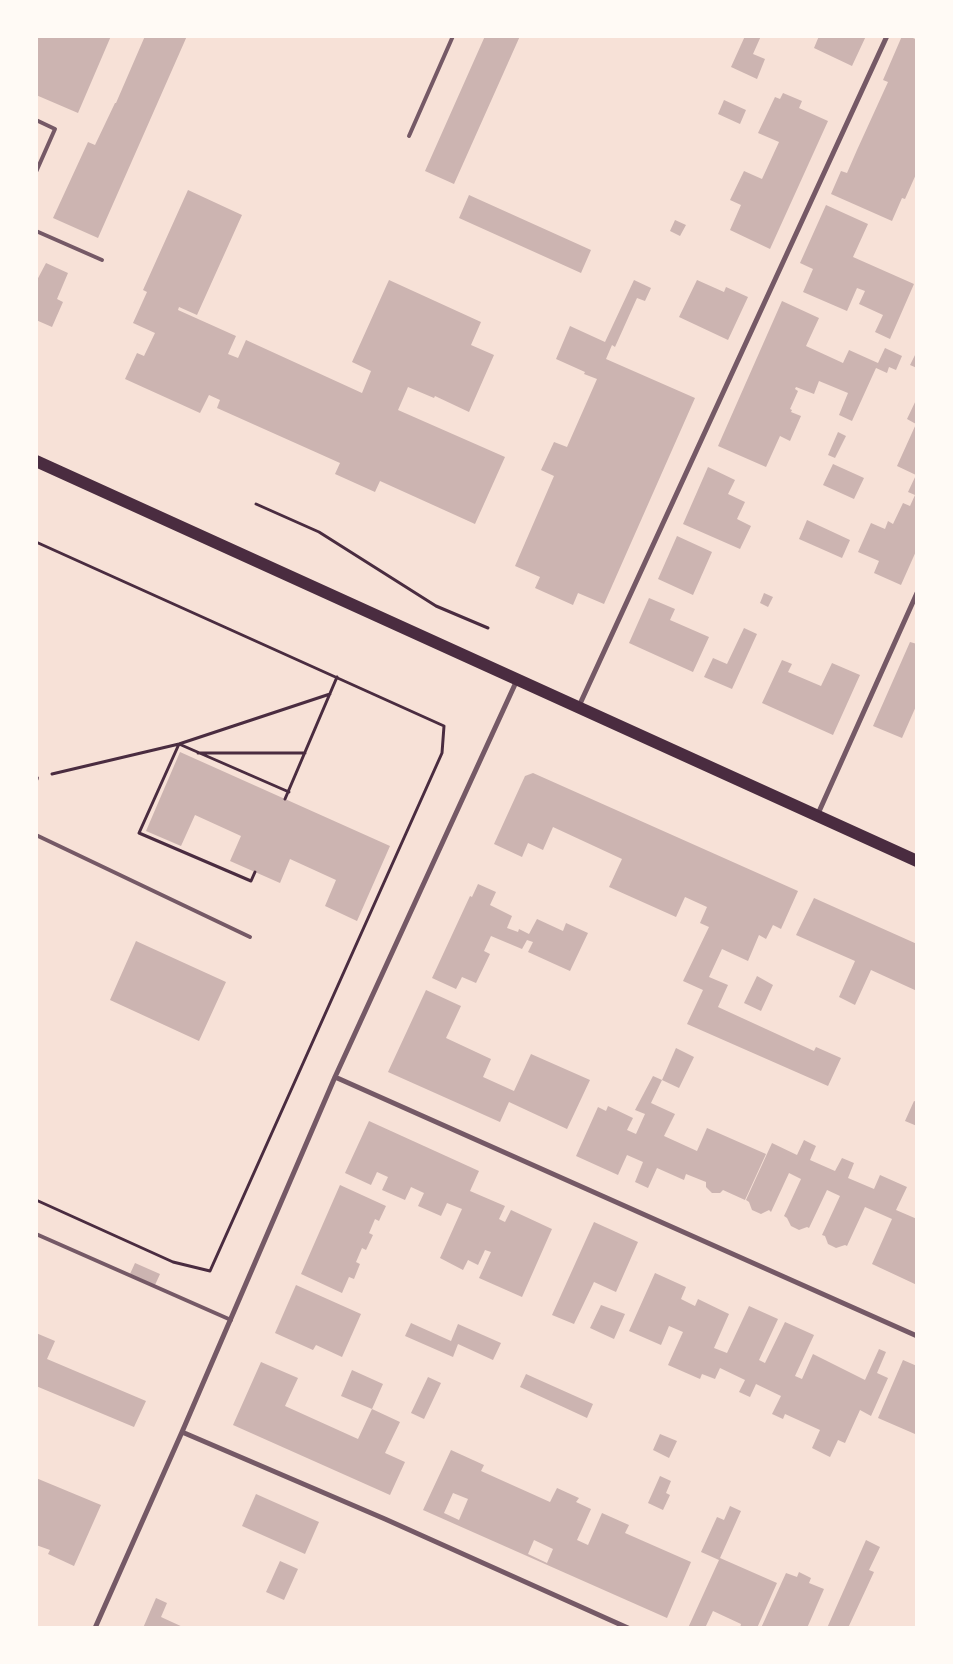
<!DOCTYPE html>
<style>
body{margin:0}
#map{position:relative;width:953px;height:1664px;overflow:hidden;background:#f7e1d7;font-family:Inter,sans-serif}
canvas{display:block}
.frame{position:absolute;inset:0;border:38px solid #fffaf5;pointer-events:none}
</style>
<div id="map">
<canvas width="953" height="1664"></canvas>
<div class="frame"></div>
</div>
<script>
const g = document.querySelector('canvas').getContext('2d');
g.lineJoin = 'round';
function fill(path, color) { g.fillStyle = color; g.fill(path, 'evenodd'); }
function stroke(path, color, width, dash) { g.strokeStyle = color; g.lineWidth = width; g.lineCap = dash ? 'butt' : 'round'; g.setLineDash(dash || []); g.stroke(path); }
fill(new Path2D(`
 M 36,36 L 111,36 L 78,113 L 36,95 Z
 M 145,36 L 187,36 L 98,238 L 53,218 L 88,142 L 95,145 L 115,103 L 116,103 Z
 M 485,36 L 520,36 L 454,184 L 425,171 Z
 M 745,36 L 761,36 L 753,54 L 765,59 L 757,79 L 731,67 Z
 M 819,36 L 866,36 L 852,66 L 814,48 Z
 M 902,36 L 909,36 L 917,40 L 917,172 L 905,199 L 902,198 L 892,221 L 831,194 L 841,171 L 847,173 L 857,150 L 888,82 L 883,80 Z
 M 783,93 L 802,101 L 799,108 L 828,121 L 770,249 L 730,230 L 741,205 L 730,200 L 744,171 L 762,179 L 779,142 L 758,133 L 775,97 L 780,99 Z
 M 724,100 L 746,110 L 740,124 L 718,114 Z
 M 188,190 L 242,215 L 197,315 L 179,307 L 178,310 L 236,336 L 228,354 L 238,358 L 246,340 L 362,393 L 371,371 L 352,362 L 389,280 L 481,322 L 471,345 L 494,355 L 469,412 L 435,396 L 434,398 L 408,387 L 398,410 L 505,457 L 475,524 L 380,481 L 375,492 L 335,474 L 340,463 L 217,408 L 220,400 L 209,395 L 200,413 L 125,379 L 137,353 L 144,356 L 155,333 L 133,323 L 147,292 L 143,290 Z
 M 469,195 L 591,250 L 581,273 L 459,218 Z
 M 826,205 L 868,224 L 853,257 L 914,284 L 890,339 L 875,332 L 883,315 L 859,304 L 865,291 L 857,288 L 847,311 L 803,292 L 813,269 L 800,263 Z
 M 675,220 L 686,225 L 680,236 L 670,231 Z
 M 46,263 L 68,273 L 57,299 L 63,302 L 52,327 L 36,320 L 36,282 Z
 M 634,280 L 651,288 L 645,301 L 637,298 L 615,347 L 612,345 L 606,359 L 695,398 L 604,604 L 578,593 L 573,605 L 535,588 L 540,577 L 515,566 L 554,476 L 541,470 L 554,442 L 567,447 L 597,379 L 584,374 L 585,372 L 556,359 L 570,326 L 605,342 Z
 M 697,280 L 724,292 L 726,287 L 748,297 L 728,340 L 679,317 Z
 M 782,301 L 819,318 L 806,346 L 843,363 L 849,350 L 878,363 L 885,348 L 902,356 L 896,370 L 889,367 L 887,373 L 876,368 L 852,421 L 839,415 L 848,393 L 819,381 L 814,394 L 796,387 L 795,389 L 798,391 L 790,409 L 792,410 L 791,412 L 801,416 L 790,441 L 780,436 L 766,467 L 718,446 Z
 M 917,351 L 917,368 L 910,365 Z
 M 917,398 L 917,549 L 901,585 L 874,573 L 879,561 L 858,552 L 871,523 L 885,529 L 888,521 L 893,524 L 903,503 L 910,506 L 915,495 L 908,492 L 916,475 L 897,466 L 916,424 L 907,419 Z
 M 838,432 L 846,436 L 835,458 L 828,455 Z
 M 833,464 L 864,478 L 854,499 L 823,485 Z
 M 708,467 L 735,480 L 728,494 L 745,502 L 737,519 L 751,526 L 740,549 L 683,524 Z
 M 807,520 L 850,540 L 842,558 L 799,539 Z
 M 677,536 L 712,552 L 693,595 L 658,579 Z
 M 764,593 L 773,597 L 768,607 L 760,603 Z
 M 649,598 L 675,609 L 670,620 L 709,637 L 693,672 L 629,643 Z
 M 744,628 L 757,634 L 732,689 L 704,677 L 713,658 L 727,664 Z
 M 910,642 L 917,644 L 917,704 L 902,738 L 873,726 Z
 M 782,660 L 792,664 L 788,672 L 821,686 L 832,663 L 860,675 L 833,735 L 762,703 Z
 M 180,752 L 390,846 L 357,921 L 325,906 L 336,880 L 290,859 L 280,883 L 230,861 L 241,836 L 195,815 L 181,846 L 146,831 Z
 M 533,773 L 798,891 L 781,929 L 773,925 L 766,939 L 759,935 L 748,961 L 722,949 L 709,977 L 728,985 L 718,1007 L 814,1051 L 816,1047 L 841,1058 L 828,1086 L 687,1024 L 703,990 L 683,981 L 709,927 L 700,923 L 707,907 L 685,897 L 676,917 L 609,887 L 622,859 L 553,827 L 543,850 L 528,843 L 522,857 L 494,844 L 525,776 Z
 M 478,884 L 496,892 L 490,905 L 512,916 L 507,928 L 518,932 L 519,929 L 529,934 L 537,919 L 563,931 L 566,923 L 588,933 L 570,971 L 528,952 L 533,942 L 527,940 L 522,949 L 491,936 L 484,951 L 490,954 L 476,983 L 462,977 L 456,989 L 432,978 L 470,896 L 472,897 Z
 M 814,898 L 917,944 L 917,991 L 871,970 L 855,1005 L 839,997 L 855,961 L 796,935 Z
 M 136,941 L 226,982 L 199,1041 L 110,1000 Z
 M 757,976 L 773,985 L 761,1011 L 744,1003 Z
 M 426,990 L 461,1006 L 446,1038 L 491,1059 L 483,1077 L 514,1091 L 531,1054 L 590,1080 L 567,1129 L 509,1102 L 500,1122 L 388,1072 Z
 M 676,1048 L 694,1057 L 679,1088 L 662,1080 Z
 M 653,1076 L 662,1080 L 651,1103 L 675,1114 L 664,1136 L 697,1151 L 707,1128 L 766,1154 L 745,1200 L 723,1190 L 720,1193 L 712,1193 L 706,1187 L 706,1182 L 686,1174 L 684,1180 L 657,1168 L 648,1188 L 635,1182 L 643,1162 L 627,1155 L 618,1175 L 576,1156 L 598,1107 L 606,1111 L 608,1106 L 633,1118 L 627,1130 L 636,1134 L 645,1114 L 635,1110 Z
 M 914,1101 L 917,1102 L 917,1126 L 905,1121 Z
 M 369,1121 L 479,1171 L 470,1191 L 505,1206 L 499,1219 L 505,1222 L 511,1210 L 552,1229 L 522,1297 L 479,1278 L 491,1252 L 485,1250 L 478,1265 L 468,1260 L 463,1270 L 440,1258 L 462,1209 L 447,1203 L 441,1216 L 418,1206 L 424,1193 L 411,1187 L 405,1200 L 382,1190 L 388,1177 L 377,1172 L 371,1185 L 345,1173 Z
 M 804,1140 L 816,1146 L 810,1160 L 835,1171 L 842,1158 L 854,1163 L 848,1178 L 874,1189 L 880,1175 L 907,1187 L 896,1210 L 917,1219 L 917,1285 L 872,1264 L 892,1219 L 865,1207 L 847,1246 L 845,1245 L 836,1248 L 828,1244 L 825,1236 L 822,1235 L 840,1196 L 827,1190 L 809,1228 L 807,1227 L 799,1230 L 791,1226 L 787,1218 L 784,1216 L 801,1179 L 789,1173 L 771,1212 L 769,1210 L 761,1214 L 752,1210 L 749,1202 L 746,1200 L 772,1143 L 797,1155 Z
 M 340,1185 L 386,1206 L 379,1221 L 375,1219 L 369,1233 L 373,1235 L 366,1250 L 362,1248 L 356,1262 L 360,1264 L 354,1279 L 349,1277 L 342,1293 L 301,1274 Z
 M 594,1222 L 638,1242 L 616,1292 L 594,1282 L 574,1324 L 552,1315 Z
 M 135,1263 L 160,1274 L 155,1285 L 130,1274 Z
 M 655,1273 L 686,1287 L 681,1299 L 695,1306 L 698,1299 L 729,1314 L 714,1348 L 727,1353 L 749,1306 L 778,1319 L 759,1360 L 765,1363 L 785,1322 L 814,1335 L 795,1376 L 802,1379 L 813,1354 L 865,1380 L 879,1349 L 886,1352 L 877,1373 L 888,1378 L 871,1416 L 860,1410 L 845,1443 L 838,1440 L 830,1457 L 812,1448 L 820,1430 L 785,1414 L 783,1419 L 772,1414 L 781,1396 L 756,1384 L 750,1397 L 739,1392 L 745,1380 L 720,1368 L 715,1379 L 702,1374 L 700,1379 L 668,1365 L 683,1332 L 669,1326 L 661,1345 L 629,1331 Z
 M 296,1285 L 361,1314 L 342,1357 L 316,1345 L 313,1350 L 275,1333 Z
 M 601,1305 L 625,1314 L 614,1339 L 590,1328 Z
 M 411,1323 L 451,1341 L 458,1324 L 501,1343 L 493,1360 L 458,1344 L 453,1357 L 405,1336 Z
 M 36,1333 L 55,1341 L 47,1359 L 146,1401 L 134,1427 L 36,1386 Z
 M 903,1360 L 917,1366 L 917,1429 L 915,1434 L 878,1418 Z
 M 261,1362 L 298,1378 L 285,1406 L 358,1439 L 372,1409 L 400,1422 L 385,1453 L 405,1462 L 390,1495 L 233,1425 Z
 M 352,1370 L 383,1384 L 372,1409 L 341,1396 Z
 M 526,1374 L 593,1404 L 587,1418 L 520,1387 Z
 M 428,1377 L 441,1383 L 424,1419 L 411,1413 Z
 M 660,1434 L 677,1441 L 669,1458 L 653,1450 Z
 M 451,1450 L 484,1465 L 481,1471 L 550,1502 L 557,1488 L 579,1498 L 576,1502 L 591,1509 L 577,1540 L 588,1545 L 602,1513 L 629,1525 L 625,1533 L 691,1562 L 667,1618 L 423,1510 ZM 453,1493 L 468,1499 L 459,1520 L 444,1513 ZM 534,1540 L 553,1549 L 547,1563 L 528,1554 Z
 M 660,1476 L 671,1481 L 666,1493 L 670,1495 L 663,1510 L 648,1503 Z
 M 36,1478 L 101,1505 L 74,1566 L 48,1554 L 50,1550 L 36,1545 Z
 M 256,1494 L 319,1522 L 305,1554 L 242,1526 Z
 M 730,1506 L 741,1511 L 720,1558 L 777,1583 L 757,1628 L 740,1628 L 741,1624 L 713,1611 L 705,1628 L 688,1628 L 719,1560 L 701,1552 L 717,1517 L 724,1520 Z
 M 866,1540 L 880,1547 L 869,1570 L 874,1572 L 848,1628 L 827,1628 Z
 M 280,1561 L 298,1569 L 284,1600 L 266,1592 Z
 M 799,1572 L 811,1578 L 809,1583 L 824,1589 L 807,1628 L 761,1628 L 786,1573 L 797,1577 Z
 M 156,1598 L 167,1603 L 161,1617 L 185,1628 L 143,1628 Z`), '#ccb4b1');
stroke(new Path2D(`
 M 256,504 L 319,532 L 436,606 L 488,628
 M 36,542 L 444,726 L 442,753 L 210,1271 L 173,1262 L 36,1200
 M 198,753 L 305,753
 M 52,774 L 179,744 L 330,694
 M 285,799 L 337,677
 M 255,872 L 251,881 L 139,833 L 179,744 L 289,792`), '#4a2c40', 3);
stroke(new Path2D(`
 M 36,120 L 55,129 L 36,172
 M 409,136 L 453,36
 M 36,231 L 102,260
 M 36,780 L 37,778
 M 36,835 L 250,937
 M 36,1234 L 231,1320`), '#755966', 4);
stroke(new Path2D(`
 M 579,706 L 887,36
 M 817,816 L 917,593
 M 335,1077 L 917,1336
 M 182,1432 L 385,1519 L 628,1628
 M 95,1628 L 182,1432 L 335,1077 L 517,680`), '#755966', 5);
stroke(new Path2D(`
 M 36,461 L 917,861`), '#4a2c40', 12);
</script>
